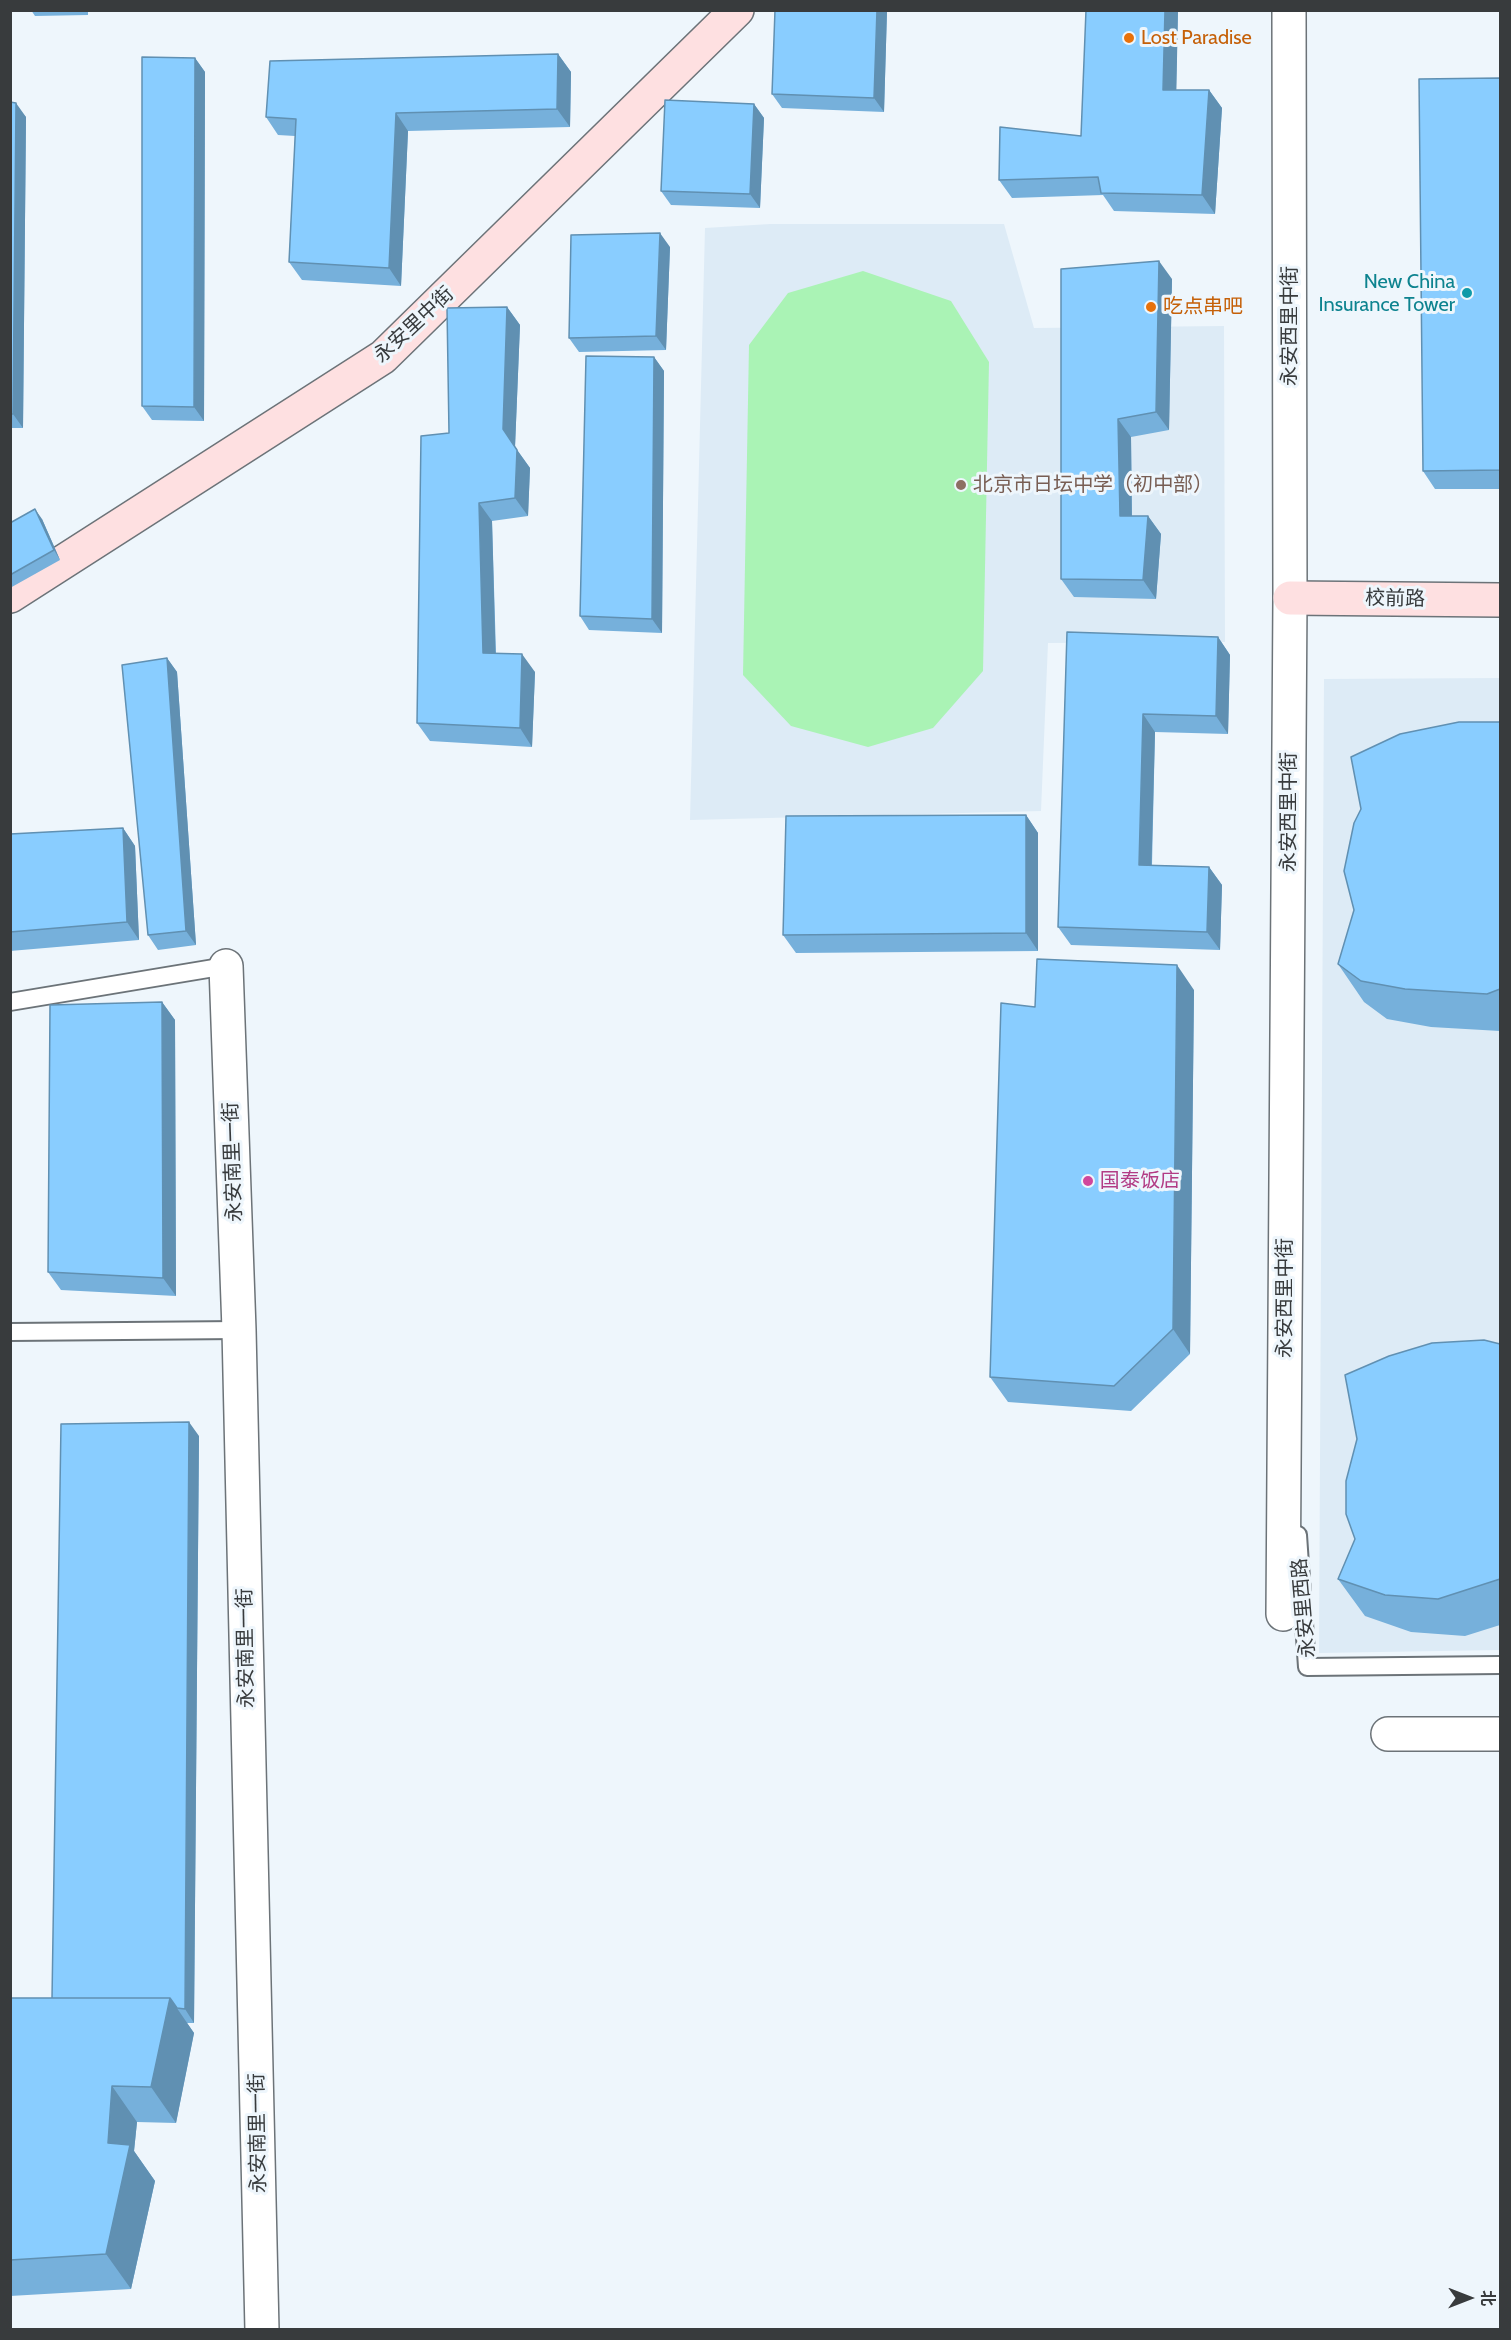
<!DOCTYPE html>
<meta charset="utf-8">
<style>
body{margin:0}
#map{position:relative;width:1511px;height:2340px;overflow:hidden;background:#eef6fc;font-family:Cabin,"Noto Sans SC",sans-serif}
canvas{display:block}
.frame{position:absolute;inset:0;border:12px solid #383b3d;pointer-events:none}
.north{position:absolute;left:1439px;top:2268px;width:60px;height:60px;-webkit-text-stroke:4px #eef6fc;paint-order:stroke;rotate:90deg;font-size:16px;font-weight:700;line-height:24px;text-align:center;color:#383b3d}
.north::after{content:'';display:block;margin:auto;width:21px;height:27px;background:#383b3d;clip-path:polygon(50% 0,100% 100%,50% 72%,0 100%)}
</style>
<div id="map">
<canvas width="1511" height="2340"></canvas>
<div class="frame"></div>
<div class="north">北</div>
</div>
<script>
const g = document.querySelector('canvas').getContext('2d');
g.lineJoin = 'round';
function fill(path, color) { g.fillStyle = color; g.fill(path, 'evenodd'); }
function stroke(path, color, width, dash) { g.strokeStyle = color; g.lineWidth = width; g.lineCap = dash ? 'butt' : 'round'; g.setLineDash(dash || []); g.stroke(path); }
function drawText(font, color, halo, rows, align = 'center') {
  g.font = font + ' Cabin,"Noto Sans SC",sans-serif'; g.lineWidth = 6; g.setLineDash([]); g.textBaseline = 'middle'; g.strokeStyle = halo; g.fillStyle = color; for (const [text, x, y, turn = 0] of rows) {
    g.save(); g.translate(x, y); g.rotate((+turn || 0) * Math.PI / 180); g.textAlign = isNaN(turn) ? turn : align; if (halo) g.strokeText(text, 0, 0); g.fillText(text, 0, 0); g.restore();
  }
}
fill(new Path2D(`
 M 770,224 L 1004,224 L 1034,328 L 1224,326 L 1225,642 L 1048,643 L 1041,811 L 690,820 L 705,228 Z
 M 1500,678 L 1500,1650 L 1319,1653 L 1324,679 Z`), '#ddebf6');
fill(new Path2D(`
 M 863,271 L 951,301 L 989,362 L 983,671 L 933,728 L 868,747 L 791,726 L 743,675 L 749,345 L 788,293 Z`), '#aaf3b5');
const lane = new Path2D(`
 M 10,1002 L 226,966
 M 10,1332 L 239,1330
 M 1298,1535 L 1307,1667 L 1500,1665`);
const street = new Path2D(`
 M 226,966 L 239,1330 L 262,2330
 M 1283,1614 L 1290,598 L 1289,10
 M 1388,1734 L 1500,1734`);
const secondary = new Path2D(`
 M 10,596 L 383,357 L 737,10
 M 1290,598 L 1500,600`);
stroke(lane, '#6c7378', 20);
stroke(street, '#6c7378', 36);
stroke(secondary, '#6c7378', 36);
stroke(lane, '#fff', 16);
stroke(street, '#fff', 33);
stroke(secondary, '#fee0e1', 33);
fill(new Path2D(`
 M 31,10 L 88,10 L 88,15 L 35,16 Z
 M 775,10 L 935,10 L 935,12 L 887,11 L 884,112 L 782,108 L 772,94 Z
 M 1178,10 L 1176,90 L 1209,90 L 1222,108 L 1215,214 L 1114,211 L 1103,195 L 1012,198 L 999,180 L 1081,136 Z
 M 558,54 L 571,72 L 570,127 L 408,131 L 401,286 L 302,280 L 289,262 L 295,136 L 278,135 L 266,117 Z
 M 195,58 L 205,72 L 204,421 L 152,420 L 142,406 Z
 M 1500,78 L 1500,489 L 1435,489 L 1423,471 Z
 M 10,102 L 26,117 L 23,428 L 10,428 Z
 M 754,104 L 764,118 L 760,208 L 671,205 L 661,191 Z
 M 670,247 L 666,350 L 579,352 L 569,338 Z
 M 1061,269 L 1172,279 L 1169,430 L 1131,437 L 1132,516 L 1148,516 L 1161,534 L 1156,599 L 1074,597 L 1061,579 Z
 M 507,307 L 520,325 L 515,447 L 530,468 L 528,516 L 492,521 L 496,653 L 535,672 L 532,747 L 430,741 L 417,723 L 449,433 Z
 M 654,357 L 664,371 L 662,633 L 589,630 L 580,616 Z
 M 42,519 L 60,560 L 10,588 L 10,523 Z
 M 1067,632 L 1218,637 L 1230,655 L 1228,734 L 1155,732 L 1152,865 L 1209,867 L 1222,885 L 1220,950 L 1071,945 L 1058,927 Z
 M 167,658 L 177,672 L 196,945 L 158,950 L 148,935 Z
 M 1500,722 L 1500,1031 L 1431,1027 L 1387,1019 L 1364,1002 L 1338,964 Z
 M 1026,815 L 1038,833 L 1038,951 L 796,953 L 783,935 Z
 M 123,828 L 135,846 L 139,940 L 10,951 L 10,834 Z
 M 1194,990 L 1190,1354 L 1131,1411 L 1008,1402 L 990,1377 L 1035,1007 Z
 M 162,1002 L 175,1020 L 176,1296 L 61,1290 L 48,1272 Z
 M 1500,1344 L 1500,1625 L 1465,1636 L 1411,1632 L 1365,1616 L 1338,1579 Z
 M 199,1436 L 194,2023 L 187,2023 L 194,2033 L 176,2123 L 137,2122 L 134,2151 L 155,2181 L 131,2289 L 10,2296 L 10,1998 L 52,1998 Z`), '#76b0db');
fill(new Path2D(`
 M 877,10 L 887,11 L 884,112 L 874,98 Z
 M 1165,10 L 1178,10 L 1176,108 L 1163,90 Z
 M 558,54 L 571,72 L 570,127 L 557,109 Z
 M 195,58 L 205,72 L 204,421 L 194,407 Z
 M 1209,90 L 1222,108 L 1215,214 L 1202,195 Z
 M 16,103 L 26,117 L 23,428 L 13,414 Z
 M 754,104 L 764,118 L 760,208 L 750,194 Z
 M 396,113 L 408,131 L 401,286 L 389,268 Z
 M 660,233 L 670,247 L 666,350 L 656,336 Z
 M 1159,261 L 1172,279 L 1169,430 L 1156,412 Z
 M 507,307 L 520,325 L 515,447 L 530,468 L 528,516 L 515,498 L 503,429 Z
 M 654,357 L 664,371 L 662,633 L 652,619 Z
 M 1118,419 L 1131,437 L 1132,534 L 1120,516 Z
 M 479,503 L 492,521 L 496,671 L 483,653 Z
 M 35,509 L 42,519 L 60,560 L 54,550 Z
 M 1148,516 L 1161,534 L 1156,599 L 1143,580 Z
 M 1218,637 L 1230,655 L 1228,734 L 1216,716 Z
 M 522,654 L 535,672 L 532,747 L 520,728 Z
 M 167,658 L 177,672 L 196,945 L 186,931 Z
 M 1143,714 L 1155,732 L 1151,883 L 1139,865 Z
 M 1026,815 L 1038,833 L 1038,951 L 1026,933 Z
 M 123,828 L 135,846 L 139,940 L 127,922 Z
 M 1209,867 L 1222,885 L 1220,950 L 1207,932 Z
 M 1177,965 L 1194,990 L 1190,1354 L 1173,1329 Z
 M 162,1002 L 175,1020 L 176,1296 L 163,1278 Z
 M 189,1422 L 199,1436 L 194,2023 L 185,2009 Z
 M 170,1998 L 194,2033 L 176,2123 L 151,2087 Z
 M 112,2086 L 137,2122 L 134,2151 L 155,2181 L 131,2289 L 106,2254 L 108,2143 Z`), '#6090b2');
const building = new Path2D(`
 M 775,10 L 877,10 L 874,98 L 772,94 Z
 M 1086,10 L 1165,10 L 1163,90 L 1209,90 L 1202,195 L 1101,193 L 1098,177 L 999,180 L 1000,127 L 1081,136 Z
 M 558,54 L 557,109 L 396,113 L 389,268 L 289,262 L 296,119 L 266,117 L 270,61 Z
 M 142,57 L 195,58 L 194,407 L 142,406 Z
 M 1500,78 L 1500,470 L 1423,471 L 1419,79 Z
 M 665,100 L 754,104 L 750,194 L 661,191 Z
 M 10,102 L 16,103 L 13,414 L 10,414 Z
 M 660,233 L 656,336 L 569,338 L 571,235 Z
 M 1159,261 L 1156,412 L 1118,419 L 1120,516 L 1148,516 L 1143,580 L 1061,579 L 1061,269 Z
 M 507,307 L 503,429 L 517,450 L 515,498 L 479,503 L 483,653 L 522,654 L 520,728 L 417,723 L 421,436 L 449,433 L 447,308 Z
 M 586,356 L 654,357 L 652,619 L 580,616 Z
 M 35,509 L 54,550 L 10,575 L 10,523 Z
 M 1067,632 L 1218,637 L 1216,716 L 1143,714 L 1139,865 L 1209,867 L 1207,932 L 1058,927 Z
 M 167,658 L 186,931 L 148,935 L 122,665 Z
 M 1459,722 L 1500,722 L 1500,989 L 1487,994 L 1405,989 L 1361,981 L 1338,964 L 1354,910 L 1344,871 L 1354,823 L 1361,809 L 1351,757 L 1400,734 Z
 M 1026,815 L 1026,933 L 783,935 L 786,816 Z
 M 123,828 L 127,922 L 10,932 L 10,834 Z
 M 1037,959 L 1177,965 L 1173,1329 L 1114,1386 L 990,1377 L 1001,1003 L 1035,1007 Z
 M 162,1002 L 163,1278 L 48,1272 L 50,1005 Z
 M 1484,1340 L 1500,1344 L 1500,1579 L 1438,1599 L 1385,1595 L 1338,1579 L 1355,1539 L 1346,1514 L 1346,1481 L 1357,1439 L 1345,1375 L 1389,1356 L 1432,1343 Z
 M 189,1422 L 185,2009 L 177,2008 L 170,1998 L 52,1998 L 61,1424 Z
 M 10,1998 L 170,1998 L 151,2087 L 112,2086 L 108,2143 L 130,2145 L 106,2254 L 10,2260 Z`);
fill(building, '#89cdff');
stroke(building, '#6090b2', 1.5);
for (const [x, y, r, color] of [
 [1129,38,6,"#e8710a"],
 [1467,293,6,"#0f9aa8"],
 [1151,307,6,"#e8710a"],
 [961,485,6,"#8d6e63"],
 [1088,1181,6,"#d1479c"]
]) { const dot = new Path2D(); dot.arc(x, y, r, 0, 2 * Math.PI); g.fillStyle = color; g.fill(dot); stroke(dot, '#eef6fc', 2); }
drawText('20px', '#c56008', '#eef6fc', [
 ["Lost Paradise",1141,38],
 ["吃点串吧",1163,307]
], 'left');
drawText('20px', '#0d838f', '#eef6fc', [
 ["New China",1455,282],
 ["Insurance Tower",1455,305]
], 'right');
drawText('20px', '#383b3d', '#eef6fc', [
 ["永安里中街",414,325,-43],
 ["永安西里中街",1290,326,-90],
 ["校前路",1395,599,1],
 ["永安西里中街",1289,812,-90],
 ["永安南里一街",233,1162,-92],
 ["永安西里中街",1285,1298,-90],
 ["永安里西路",1304,1608,-95],
 ["永安南里一街",246,1648,-91],
 ["永安南里一街",258,2133,-91]
]);
drawText('20px', '#785e54', '#eef6fc', [
 ["北京市日坛中学（初中部）",973,485]
], 'left');
drawText('20px', '#b23c85', '#eef6fc', [
 ["国泰饭店",1100,1181]
], 'left');
</script>
